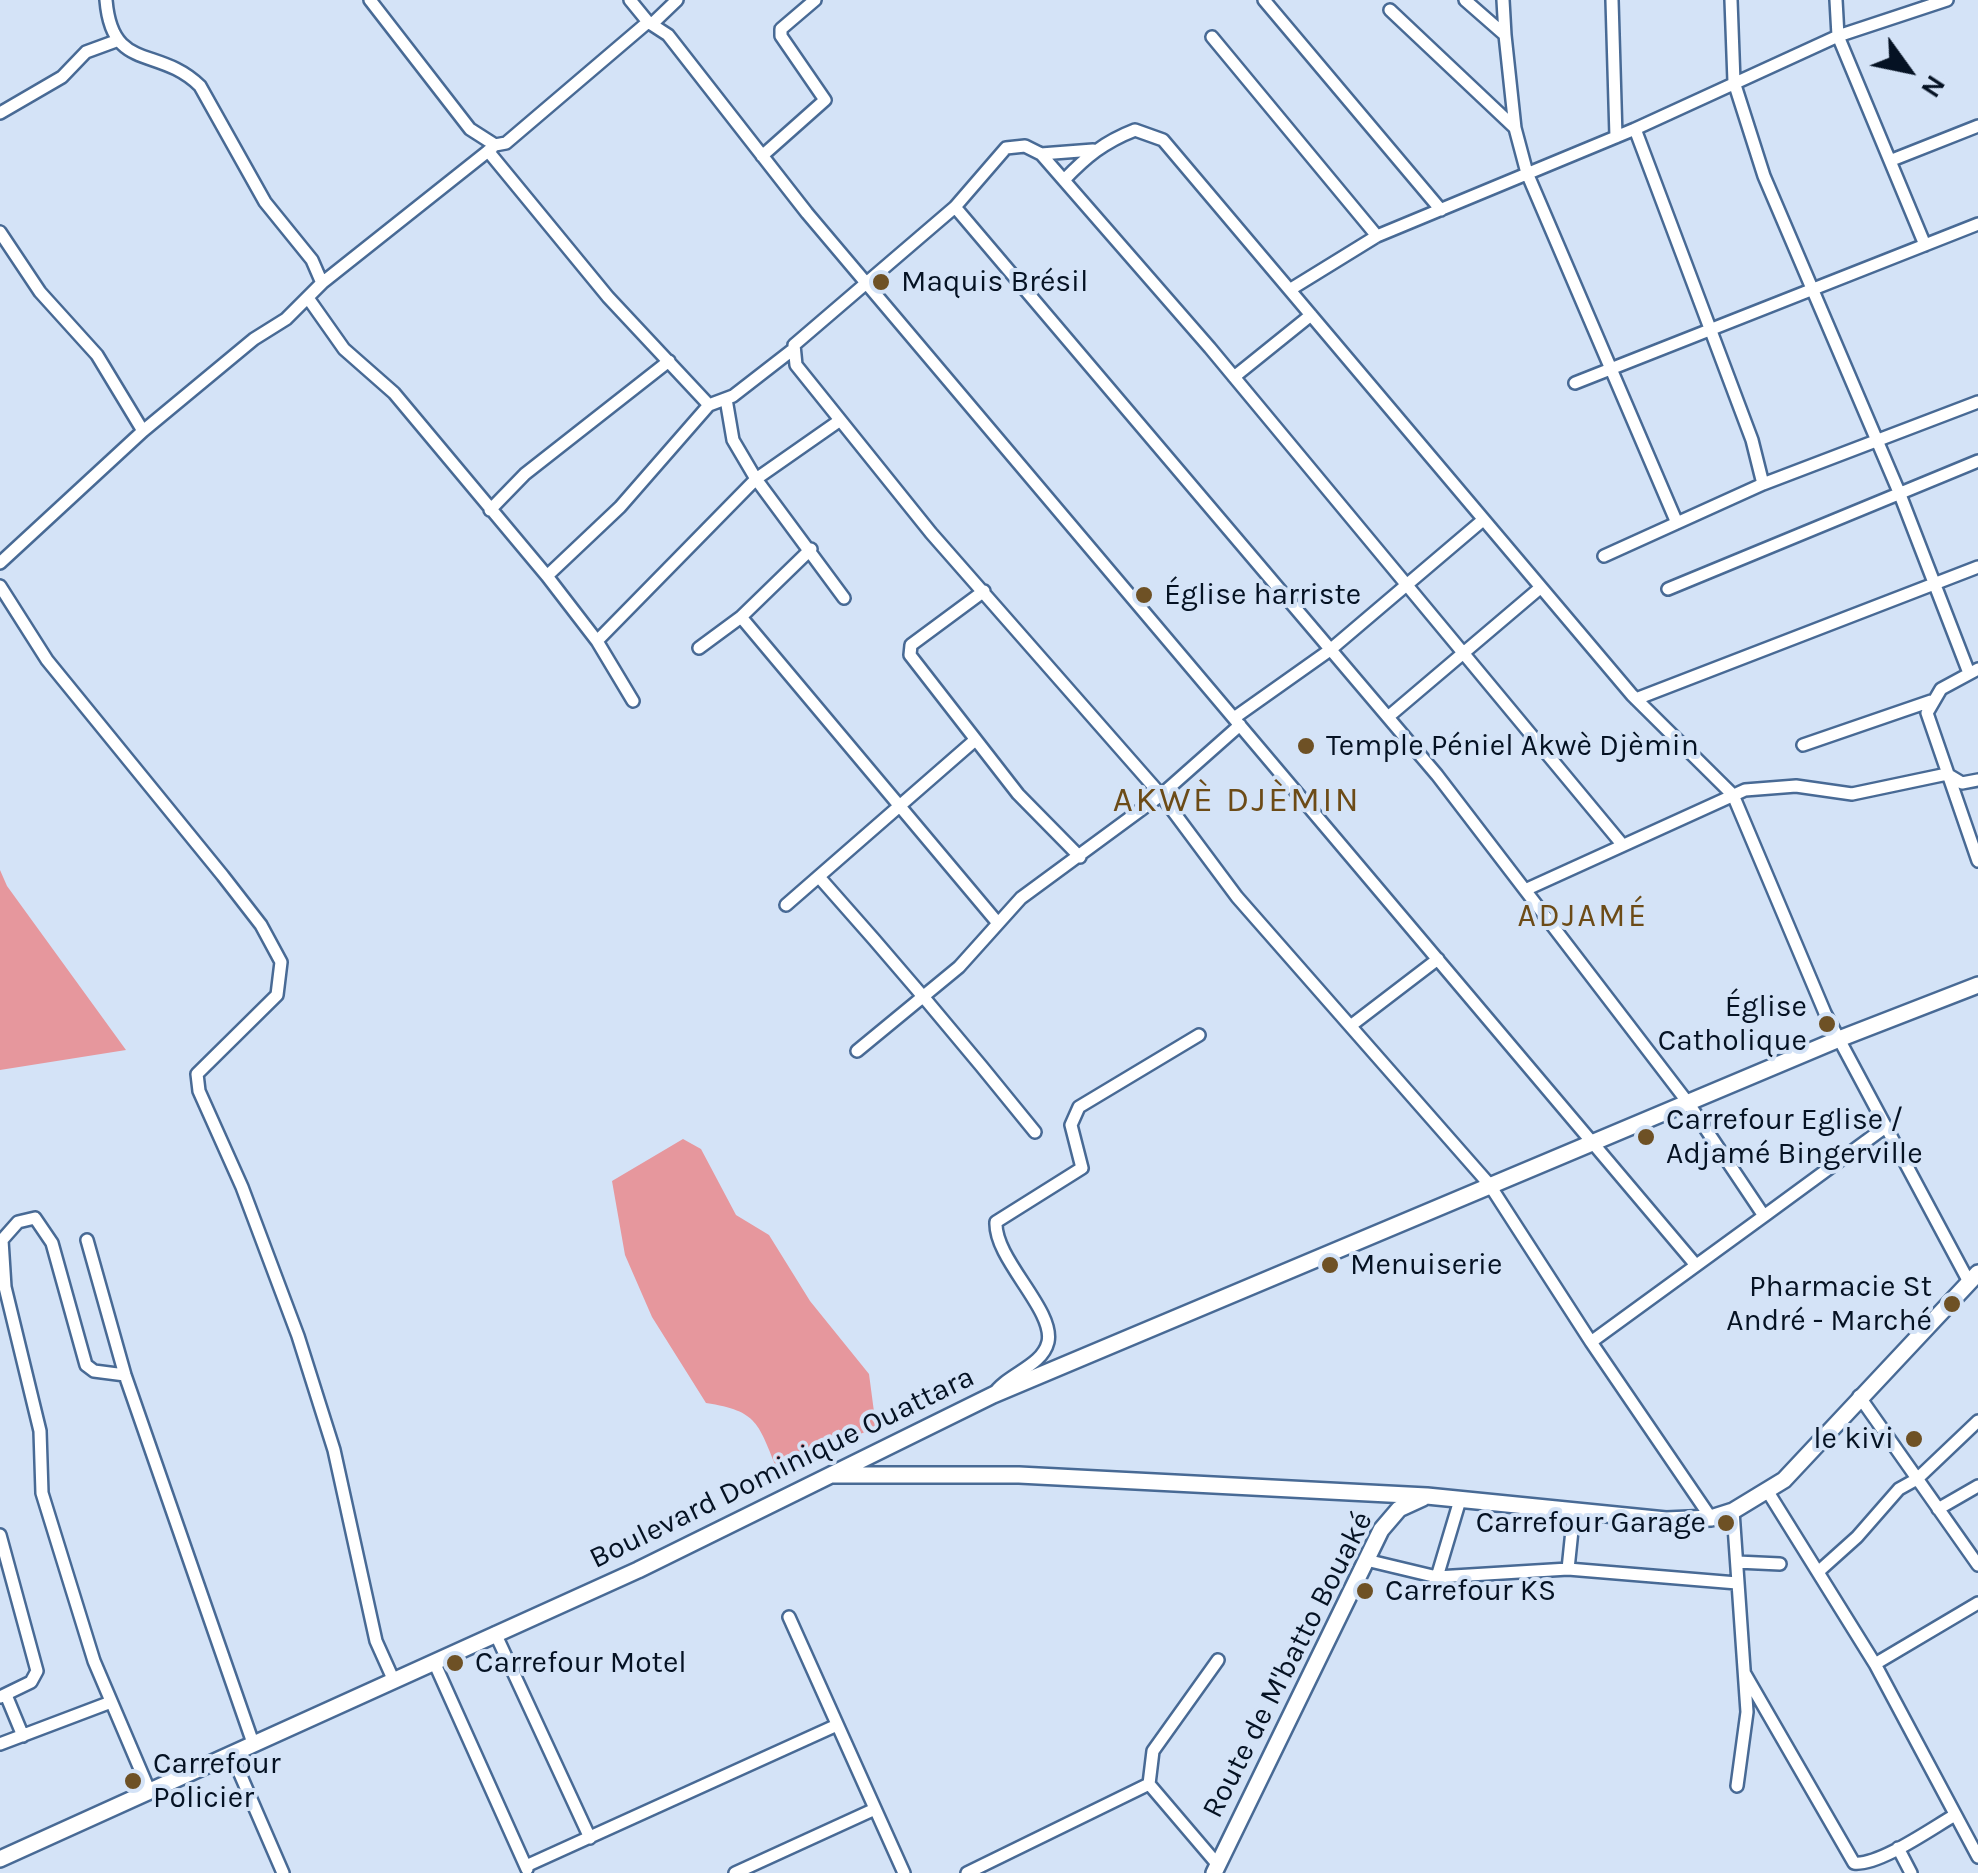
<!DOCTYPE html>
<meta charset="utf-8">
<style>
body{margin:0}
#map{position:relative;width:1978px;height:1873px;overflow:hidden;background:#d4e3f7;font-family:Karla,sans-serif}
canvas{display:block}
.north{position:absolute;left:1858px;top:20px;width:100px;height:100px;-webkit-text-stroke:8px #d4e3f7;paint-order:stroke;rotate:123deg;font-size:28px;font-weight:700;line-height:40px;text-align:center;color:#051223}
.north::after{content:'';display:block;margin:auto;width:35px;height:45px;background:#051223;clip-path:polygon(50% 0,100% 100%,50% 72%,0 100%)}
</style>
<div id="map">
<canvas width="1978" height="1873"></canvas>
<div class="north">N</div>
</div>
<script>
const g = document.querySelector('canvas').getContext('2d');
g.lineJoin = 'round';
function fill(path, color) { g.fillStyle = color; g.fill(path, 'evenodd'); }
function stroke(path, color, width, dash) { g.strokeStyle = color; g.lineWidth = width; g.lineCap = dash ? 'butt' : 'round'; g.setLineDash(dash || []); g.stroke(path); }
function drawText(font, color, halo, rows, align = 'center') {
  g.font = font + ' Karla,sans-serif'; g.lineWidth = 8; g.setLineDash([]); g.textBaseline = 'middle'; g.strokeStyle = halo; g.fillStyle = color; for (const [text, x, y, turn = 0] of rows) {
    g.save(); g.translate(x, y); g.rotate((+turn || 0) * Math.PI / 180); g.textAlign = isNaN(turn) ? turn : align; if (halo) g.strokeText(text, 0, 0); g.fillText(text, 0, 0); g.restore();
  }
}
fill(new Path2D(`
 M 0,870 L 7,886 L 126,1050 L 0,1070 Z
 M 683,1139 L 701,1149 L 736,1215 L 769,1235 L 810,1301 L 869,1374 L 876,1427 L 778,1471 C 758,1424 759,1411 706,1403 L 652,1317 L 625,1255 L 612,1181 Z`), '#e6979d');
const street = new Path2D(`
 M 106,0 C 112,73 158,45 200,86 L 265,202 L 312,260 L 322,283 L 286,319 L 254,339 L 143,431
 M 370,0 L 470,129 L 495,145 L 506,143 L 648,22
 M 630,0 L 648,22 L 668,35 L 807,213 L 1695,1264
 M 1264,0 L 1441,210
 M 1465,0 L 1505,35 L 1515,128 L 1527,173 L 1677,523
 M 1503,0 L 1505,35
 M 1612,0 L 1616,137
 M 1731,0 L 1734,82 L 1764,176 L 1899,492 L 1969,673
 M 1836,0 L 1838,36 L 1925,245
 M 1390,10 L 1515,128
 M 652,24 L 677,0
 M 1212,37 L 1377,236
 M 0,113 L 62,77 L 86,52 L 116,41
 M 1635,129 L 1752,440 L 1763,484
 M 488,151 L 608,297 L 709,405
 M 1041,154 L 1093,150
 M 762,156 L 825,100 L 781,36 L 781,29 L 815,0
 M 1892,160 L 1978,126
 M 1064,180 C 1086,157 1104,142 1135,130 L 1163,140 L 1632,695 L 1733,795 L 1825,1013 L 1969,1282
 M 955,207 L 1437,775 L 1689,1104 L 1764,1216 L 1884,1128
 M 0,232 L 40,292 L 97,355 L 143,431 L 0,563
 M 322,283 L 492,148
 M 1291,289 L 1377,236 L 1635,129 L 1838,36 L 1947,0
 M 308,298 L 344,349 L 394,393 L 547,576 L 597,641 L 633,701
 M 1234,377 L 1311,315
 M 1575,383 L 1978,224
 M 839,421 L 756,479 L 844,598
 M 490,510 L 525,474 L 669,361
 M 1604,556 L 1763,484 L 1978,402
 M 547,576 L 620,507 L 709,405 L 733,396 L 791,351
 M 0,586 L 47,660 L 223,876 L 261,925 L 281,962 L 277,995 L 197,1074 L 199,1091 L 242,1187 L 298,1336 L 334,1450 L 376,1641 L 394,1681
 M 1668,589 L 1978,461
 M 984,591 L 911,645 L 910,655 L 1018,794 L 1080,857
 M 741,617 L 997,922
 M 597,641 L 756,479 L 733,440 L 726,399
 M 699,648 L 741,617 L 811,549
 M 1978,669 L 1941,689 L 1927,713 L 1978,861
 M 1636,699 L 1978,567
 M 1388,717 L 1540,588
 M 1234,718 L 1330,650 L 1483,520
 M 1803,745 L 1931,701
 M 819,877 C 894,961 965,1045 1035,1132
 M 1525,890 L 1745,790 L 1796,786 L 1852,794 L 1947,774 L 1962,783 L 1978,780
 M 786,905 L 974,741
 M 1353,1024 L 1438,959
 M 857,1051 L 959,967 L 1021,898 L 1161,795 L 1240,725
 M 87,1240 L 125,1375 L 253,1743
 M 1591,1342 L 1489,1184 L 1237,897 L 1161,795 L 931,533 L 796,365 L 794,345 L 955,207 L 1006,148 L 1025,146 L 1041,154 L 1210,348 L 1621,843
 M 125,1375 L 94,1371 L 86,1365 L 52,1243 L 35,1218 L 18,1222 L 2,1240 L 5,1287 L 40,1431 L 42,1493 L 94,1661 L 149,1790
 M 993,1395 C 1006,1374 1042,1367 1048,1342 C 1055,1310 994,1259 996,1222 L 1082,1168 L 1071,1125 L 1079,1107 L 1199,1035
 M 1859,1396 L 1978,1565
 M 1768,1492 L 1875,1664 L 1978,1857
 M 1938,1509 L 1978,1486
 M 1733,1511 L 1747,1712 L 1737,1786
 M 1711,1518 L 1591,1342 L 1764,1216
 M 0,1535 L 37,1671 L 31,1682 L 0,1697
 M 1366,1560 L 1437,1577 L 1568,1569 L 1737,1583
 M 1737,1562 L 1780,1564
 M 1568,1569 L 1574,1511
 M 1818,1572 L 1857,1537 L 1899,1489 L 1917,1479 L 1978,1421
 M 1437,1577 L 1460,1500
 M 789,1617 L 904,1873
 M 495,1633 L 590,1838
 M 1218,1660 L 1153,1751 L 1149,1784 L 1218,1865
 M 434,1662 L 527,1869
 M 1875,1664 L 1978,1603
 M 1745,1674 L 1854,1863 C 1879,1866 1932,1828 1955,1815
 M 6,1695 L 23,1736
 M 0,1744 L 111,1702
 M 231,1753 L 283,1873
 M 1898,1848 L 1911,1873
 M 526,1866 L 837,1725
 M 735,1873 L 875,1809
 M 967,1873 L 1149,1784`);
const secondary = new Path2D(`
 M 834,1475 L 1019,1475 L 1427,1496 L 1666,1520 L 1711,1518 L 1733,1511 L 1784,1480 L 1978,1273
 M 0,1859 L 638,1570 L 993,1395 L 1839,1039 L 1978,985
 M 1214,1873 L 1381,1530 L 1399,1509 L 1423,1498`);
stroke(street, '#486a95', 16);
stroke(secondary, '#486a95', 20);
stroke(street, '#fff', 11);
stroke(secondary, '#fff', 15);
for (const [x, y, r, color] of [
 [881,282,10,"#6e5125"],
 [1144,595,10,"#6e5125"],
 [1306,746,10,"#6e5125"],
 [1827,1024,10,"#6e5125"],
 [1646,1137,10,"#6e5125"],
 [1330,1265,10,"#6e5125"],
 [1952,1304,10,"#6e5125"],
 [1914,1439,10,"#6e5125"],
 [1726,1523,10,"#6e5125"],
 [1365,1591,10,"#6e5125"],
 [455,1663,10,"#6e5125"],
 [133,1781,10,"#6e5125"]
]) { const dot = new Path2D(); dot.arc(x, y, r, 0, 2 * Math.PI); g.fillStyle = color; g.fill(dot); stroke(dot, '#d4e3f7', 4); }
drawText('30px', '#051223', '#d4e3f7', [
 ["Maquis Brésil",901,282],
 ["Église harriste",1164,595],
 ["Temple Péniel Akwè Djèmin",1326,746],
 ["Église",1807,1007,"right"],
 ["Catholique",1807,1041,"right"],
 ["Carrefour Eglise /",1666,1120],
 ["Adjamé Bingerville",1666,1154],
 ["Menuiserie",1350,1265],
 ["Pharmacie St",1932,1287,"right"],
 ["André - Marché",1932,1321,"right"],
 ["le kivi",1894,1439,"right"],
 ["Carrefour Garage",1706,1523,"right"],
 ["Carrefour KS",1385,1591],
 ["Carrefour Motel",475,1663],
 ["Carrefour",153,1764],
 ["Policier",153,1798]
], 'left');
drawText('30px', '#051223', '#d4e3f7', [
 ["Boulevard Dominique Ouattara",782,1468,-26],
 ["Route de M'batto Bouaké",1288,1665,-63]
]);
g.letterSpacing = '2.5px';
drawText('32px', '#6c4b17', '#d4e3f7', [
 ["ADJAMÉ",1583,917]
]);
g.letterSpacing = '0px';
g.letterSpacing = '2.5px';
drawText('35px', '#6c4b17', '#d4e3f7', [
 ["AKWÈ DJÈMIN",1237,801]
]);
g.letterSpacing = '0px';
</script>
